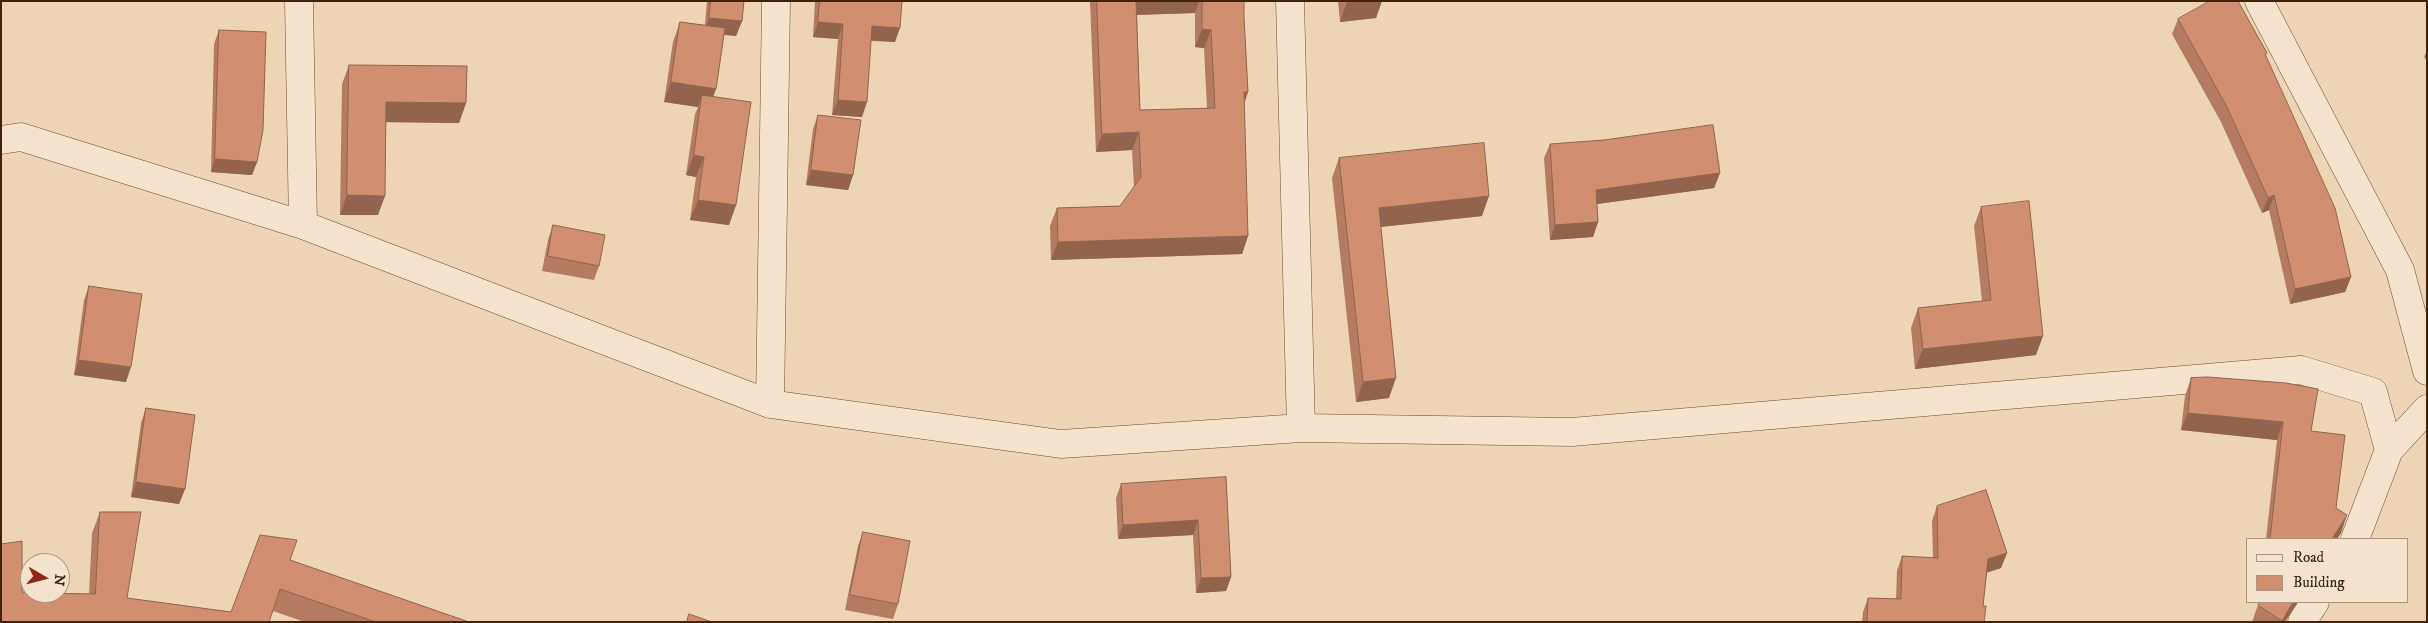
<!DOCTYPE html>
<style>
body{margin:0}
#map{position:relative;width:2428px;height:623px;overflow:hidden;background:#ecd4b4;font-family:"IM FELL DW Pica",serif}
canvas{display:block}
.frame{position:absolute;inset:0;border:2px solid #422309;pointer-events:none}
.legend{position:absolute;left:2246px;top:538px;width:162px;height:65px;box-sizing:border-box;background:#f3e3ce;border:1px solid #ac967f;margin:0;padding:6px 9px;list-style:none;font-size:15px;color:#422309}
.legend li{display:flex;align-items:center;gap:10px;height:25px}
.legend b{width:25px;border:1px solid #ac967f}
.north{position:absolute;left:20px;top:553px;width:50px;height:50px;box-sizing:border-box;background:#f3e3ce;border:1px solid #ac967f;border-radius:50%;rotate:98deg;font-size:14px;font-weight:700;line-height:20px;text-align:center;color:#422309}
.north::after{content:'';display:block;margin:auto;width:18px;height:22px;background:#8f2418;clip-path:polygon(50% 0,100% 100%,50% 72%,0 100%)}
</style>
<div id="map">
<canvas width="2428" height="623"></canvas>
<div class="frame"></div>
<ul class="legend">
<li><b style="height:6px;background:#f3e3ce"></b>Road</li>
<li><b style="height:14px;background:#d18f70"></b>Building</li>
</ul>
<div class="north">N</div>
</div>
<script>
const g = document.querySelector('canvas').getContext('2d');
g.lineJoin = 'round';
function stroke(path, color, width, dash) { g.strokeStyle = color; g.lineWidth = width; g.lineCap = dash ? 'butt' : 'round'; g.setLineDash(dash || []); g.stroke(path); }
function fill(path, color) { g.fillStyle = color; g.fill(path, 'evenodd'); }
const minor = new Path2D(`
 M 299,1 L 303,225
 M 1290,1 L 1301,428
 M 2259,1 L 2400,270 L 2427,371
 M 1,140 L 21,137 L 303,225 L 770,404 L 1061,444 L 1301,428 L 1572,432 L 2301,370 L 2373,392 L 2389,450
 M 770,404 L 776,1
 M 2355,539 L 2389,450 L 2427,409
 M 2302,622 L 2315,602`);
stroke(minor, '#6c4f34', 29);
stroke(minor, '#f3e3ce', 28);
fill(new Path2D(`
 M 707,1 L 744,1 L 742,21 L 736,36 L 724,35 L 716,89 L 713,96 L 736,205 L 729,225 L 690,220 L 696,177 L 686,175 L 695,114 L 698,107 L 664,102 L 673,42 L 680,22 L 705,25 Z
 M 815,1 L 902,1 L 895,42 L 871,41 L 862,117 L 832,115 L 838,39 L 813,37 Z
 M 1090,1 L 1244,1 L 1244,17 L 1248,92 L 1244,103 L 1248,236 L 1242,254 L 1051,260 L 1050,226 L 1057,208 L 1120,206 L 1134,187 L 1132,150 L 1096,152 ZM 1195,13 L 1195,47 L 1204,48 L 1207,108 L 1140,110 L 1137,15 Z
 M 1338,1 L 1382,1 L 1376,18 L 1340,22 Z
 M 2178,19 L 2266,56 L 2351,277 L 2345,292 L 2290,304 L 2269,210 L 2262,213 L 2221,122 L 2172,34 Z
 M 219,30 L 257,162 L 252,175 L 211,172 L 214,44 Z
 M 2427,51 L 2427,61 L 2424,57 Z
 M 349,65 L 466,103 L 459,123 L 386,122 L 378,215 L 340,215 L 342,84 Z
 M 818,115 L 853,175 L 848,190 L 806,185 L 813,129 Z
 M 1550,144 L 1720,173 L 1714,188 L 1597,204 L 1598,222 L 1593,237 L 1550,240 L 1544,158 Z
 M 1339,158 L 1482,216 L 1380,227 L 1389,398 L 1356,402 L 1332,178 Z
 M 1981,207 L 2036,355 L 1915,369 L 1911,328 L 1918,308 L 1982,301 L 1974,226 Z
 M 553,225 L 599,266 L 594,280 L 542,271 L 548,240 Z
 M 89,286 L 126,382 L 74,375 L 84,300 Z
 M 2191,378 L 2311,431 L 2336,508 L 2341,533 L 2337,539 L 2266,539 L 2277,440 L 2181,430 L 2185,396 Z
 M 146,408 L 185,489 L 179,504 L 131,497 L 141,423 Z
 M 1226,477 L 1231,577 L 1226,591 L 1196,593 L 1193,535 L 1118,539 L 1116,498 L 1121,484 Z
 M 1937,506 L 2007,553 L 2001,568 L 1987,572 L 1983,606 L 1984,622 L 1862,622 L 1863,612 L 1868,598 L 1896,599 L 1897,571 L 1902,556 L 1933,558 L 1932,521 Z
 M 100,512 L 127,598 L 231,612 L 290,560 L 469,622 L 305,622 L 273,611 L 269,622 L 22,592 L 89,594 L 92,533 Z
 M 863,532 L 898,604 L 893,619 L 845,610 L 858,546 Z
 M 2258,605 L 2285,622 L 2252,622 Z`), '#b47b60');
fill(new Path2D(`
 M 1134,1 L 1199,1 L 1195,13 L 1129,15 Z
 M 1356,1 L 1382,1 L 1376,18 L 1340,22 L 1347,2 Z
 M 709,18 L 742,21 L 736,36 L 704,32 Z
 M 818,22 L 843,24 L 838,39 L 813,37 Z
 M 872,26 L 900,28 L 895,42 L 867,40 Z
 M 1202,29 L 1211,30 L 1204,48 L 1195,47 Z
 M 671,82 L 716,89 L 709,108 L 702,95 L 698,107 L 664,102 Z
 M 1244,92 L 1248,92 L 1242,110 Z
 M 838,100 L 867,102 L 862,117 L 832,115 Z
 M 386,102 L 466,103 L 459,123 L 379,122 Z
 M 1139,132 L 1132,150 L 1096,152 L 1102,134 Z
 M 694,155 L 704,157 L 696,177 L 686,175 Z
 M 215,159 L 257,162 L 252,175 L 211,172 Z
 M 811,170 L 853,175 L 848,190 L 806,185 Z
 M 1720,173 L 1714,188 L 1590,205 L 1596,190 Z
 M 347,195 L 385,196 L 378,215 L 340,215 Z
 M 2274,195 L 2269,210 L 2262,213 L 2268,198 Z
 M 1489,196 L 1482,216 L 1371,228 L 1379,208 Z
 M 698,200 L 736,205 L 729,225 L 690,220 Z
 M 1598,222 L 1593,237 L 1550,240 L 1555,225 Z
 M 1248,236 L 1242,254 L 1051,260 L 1058,242 Z
 M 2351,277 L 2345,292 L 2290,304 L 2295,289 Z
 M 2043,336 L 2036,355 L 1915,369 L 1923,349 Z
 M 79,360 L 131,367 L 126,382 L 74,375 Z
 M 1396,378 L 1389,398 L 1356,402 L 1363,382 Z
 M 2188,413 L 2283,422 L 2277,440 L 2181,430 Z
 M 136,482 L 185,489 L 179,504 L 131,497 Z
 M 2347,515 L 2341,533 L 2337,539 L 2332,539 Z
 M 1198,520 L 1193,535 L 1118,539 L 1123,525 Z
 M 2007,553 L 2001,568 L 1983,574 L 1988,559 Z
 M 1231,577 L 1226,591 L 1196,593 L 1201,578 Z
 M 2293,602 L 2298,602 L 2285,622 L 2281,622 Z`), '#92644e');
const building = new Path2D(`
 M 711,1 L 744,1 L 742,21 L 709,18 Z
 M 820,1 L 902,1 L 900,28 L 872,26 L 867,102 L 838,100 L 843,24 L 818,22 Z
 M 1097,1 L 1136,1 L 1140,110 L 1215,108 L 1211,30 L 1202,29 L 1202,1 L 1244,1 L 1244,17 L 1248,92 L 1244,92 L 1248,236 L 1058,242 L 1057,208 L 1120,206 L 1141,177 L 1139,132 L 1102,134 Z
 M 2210,1 L 2238,1 L 2267,53 L 2265,54 L 2335,208 L 2351,277 L 2295,289 L 2274,195 L 2268,198 L 2227,107 L 2178,19 Z
 M 680,22 L 725,28 L 716,89 L 671,82 Z
 M 219,30 L 266,32 L 263,130 L 257,162 L 215,159 Z
 M 349,65 L 467,66 L 466,103 L 386,102 L 385,196 L 347,195 Z
 M 702,95 L 751,102 L 736,205 L 698,200 L 704,157 L 694,155 Z
 M 818,115 L 861,120 L 853,175 L 811,170 Z
 M 1713,125 L 1720,173 L 1596,190 L 1598,222 L 1555,225 L 1550,144 L 1604,140 Z
 M 1484,143 L 1489,196 L 1379,208 L 1396,378 L 1363,382 L 1339,158 Z
 M 2029,201 L 2043,336 L 1923,349 L 1918,308 L 1991,300 L 1981,207 Z
 M 553,225 L 605,235 L 599,266 L 548,256 Z
 M 89,286 L 142,294 L 131,367 L 79,360 Z
 M 2208,377 L 2286,383 L 2318,389 L 2311,431 L 2345,435 L 2336,508 L 2347,515 L 2332,539 L 2270,539 L 2283,422 L 2188,413 L 2191,378 Z
 M 146,408 L 195,415 L 185,489 L 136,482 Z
 M 1226,477 L 1231,577 L 1201,578 L 1198,520 L 1123,525 L 1121,484 Z
 M 1986,490 L 2007,553 L 1988,559 L 1983,606 L 1986,606 L 1984,622 L 1867,622 L 1868,598 L 1901,599 L 1902,556 L 1938,558 L 1937,506 Z
 M 100,512 L 141,512 L 127,598 L 231,612 L 260,535 L 297,540 L 290,560 L 469,622 L 376,622 L 280,589 L 269,622 L 1,622 L 1,544 L 22,541 L 22,592 L 30,592 L 30,593 L 95,594 Z
 M 863,532 L 910,541 L 898,604 L 850,595 Z
 M 2260,602 L 2293,602 L 2282,621 L 2258,605 Z
 M 689,614 L 712,622 L 687,622 Z`);
fill(building, '#d18f70');
stroke(building, '#92644e', 1);
</script>
